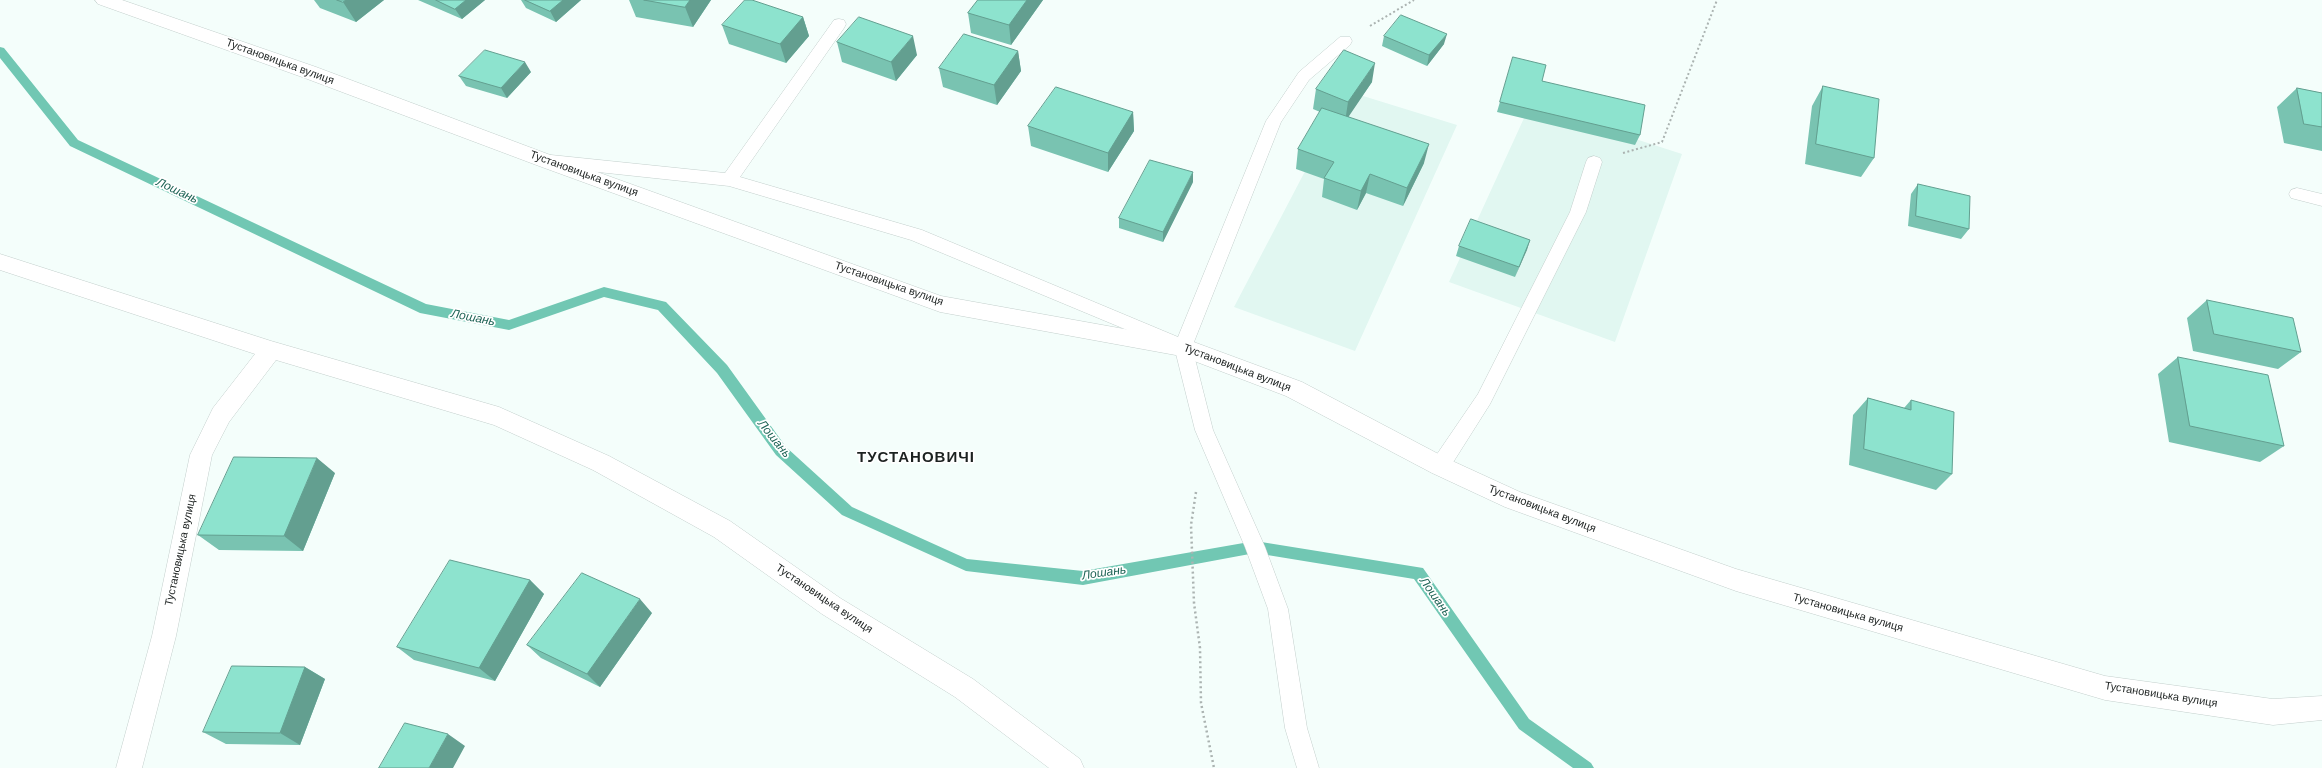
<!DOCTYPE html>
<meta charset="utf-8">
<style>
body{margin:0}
canvas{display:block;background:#f4fefb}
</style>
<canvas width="2322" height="768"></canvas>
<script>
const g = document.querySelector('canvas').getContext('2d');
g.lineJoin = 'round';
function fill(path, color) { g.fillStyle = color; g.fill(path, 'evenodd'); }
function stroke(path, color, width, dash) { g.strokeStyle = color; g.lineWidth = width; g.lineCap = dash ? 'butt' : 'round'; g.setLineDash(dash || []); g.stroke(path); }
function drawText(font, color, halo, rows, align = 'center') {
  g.font = font + ' Arial,sans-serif'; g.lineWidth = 3.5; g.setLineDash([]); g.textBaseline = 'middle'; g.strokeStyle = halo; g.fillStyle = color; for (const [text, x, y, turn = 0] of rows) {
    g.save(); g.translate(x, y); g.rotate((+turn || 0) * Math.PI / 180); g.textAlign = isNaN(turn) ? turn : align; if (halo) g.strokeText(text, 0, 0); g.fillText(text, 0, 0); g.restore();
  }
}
fill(new Path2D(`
 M 1347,91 L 1457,125 L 1355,351 L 1234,307 Z
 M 1530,105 L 1682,154 L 1615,342 L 1449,282 Z`), '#e1f7f1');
fill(new Path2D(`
 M 0,47 L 4,48 L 78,140 L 426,304 L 509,320 L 604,287 L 666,302 L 727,365 L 786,447 L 852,507 L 967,559 L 1083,571 L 1255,541 L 1423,568 L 1529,719 L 1591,763 L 1594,768 L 1573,768 L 1519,729 L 1414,579 L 1255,553 L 1083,585 L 966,571 L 842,515 L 776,455 L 717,373 L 658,310 L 604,297 L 509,330 L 420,313 L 70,146 L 0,58 Z`), '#71c7b3');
const service = new Path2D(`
 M 839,19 L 844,20 L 846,24 L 844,28 L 740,177 L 922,230 L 1178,337 L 1266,121 L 1299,72 L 1340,37 L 1350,37 L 1352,41 L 1350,45 L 1309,80 L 1281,122 L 1192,347 L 1213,430 L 1265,547 L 1288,609 L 1307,728 L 1319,768 L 1297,768 L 1285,728 L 1268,609 L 1245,547 L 1195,430 L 1175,350 L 911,240 L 729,186 L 551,167 L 545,165 L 543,161 L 545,157 L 551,155 L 725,173 L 834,20 Z
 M 1594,156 L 1600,158 L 1602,162 L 1586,212 L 1490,404 L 1447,472 L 1440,474 L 1433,472 L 1431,466 L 1433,460 L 1478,394 L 1570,212 L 1586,162 L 1588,158 Z
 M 2297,188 L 2322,194 L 2322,206 L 2291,198 L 2289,194 L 2291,190 Z`);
const minor = new Path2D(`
 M 95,0 L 122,0 L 316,67 L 553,156 L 941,296 L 1191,341 L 1302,382 L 1448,459 L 1520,492 L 1736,569 L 2105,676 L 2273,699 L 2322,696 L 2322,720 L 2273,725 L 2105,700 L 1736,591 L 1505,507 L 1432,473 L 1286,396 L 1181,356 L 940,312 L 539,166 L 302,77 L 98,4 Z
 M 0,254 L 271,341 L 499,407 L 609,456 L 730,521 L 840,598 L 973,679 L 1080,759 L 1084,768 L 1049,768 L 955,697 L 822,614 L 714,537 L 593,470 L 494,425 L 276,360 L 229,422 L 212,455 L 176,636 L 142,768 L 116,768 L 152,636 L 190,455 L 213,408 L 255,354 L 0,270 Z`);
stroke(service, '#c3cfcc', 1);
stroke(minor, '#c3cfcc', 1);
stroke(new Path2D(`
 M 1370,26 L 1414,0
 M 1623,153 L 1662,142 L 1717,0`), '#abb3b1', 2, [2, 2.5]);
stroke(new Path2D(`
 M 1196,492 L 1191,525 L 1194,603 L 1200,648 L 1201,703 L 1214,768`), '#abb3b1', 2.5, [2, 3]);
fill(service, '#fff');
fill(minor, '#fff');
fill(new Path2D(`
 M 314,0 L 384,0 L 356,22 L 320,8 Z
 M 418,0 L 485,0 L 462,19 Z
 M 521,0 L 581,0 L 556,22 L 526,8 Z
 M 629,0 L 711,0 L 693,27 L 636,17 Z
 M 978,0 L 1043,0 L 1011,45 L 971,33 L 968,13 Z
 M 803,17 L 809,36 L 786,63 L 729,44 L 722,25 Z
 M 1384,36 L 1444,44 L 1427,66 L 1382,46 Z
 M 837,42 L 917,55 L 896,81 L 842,62 Z
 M 1018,51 L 1021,71 L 997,105 L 943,87 L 939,68 Z
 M 1513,57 L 1542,81 L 1640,135 L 1635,145 L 1497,112 Z
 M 531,72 L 507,98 L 466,86 L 459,76 Z
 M 1372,82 L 1348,116 L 1424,163 L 1403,206 L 1366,193 L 1357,210 L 1322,197 L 1324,179 L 1296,169 L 1298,149 L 1320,112 L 1313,109 L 1316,89 Z
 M 1823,86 L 1874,158 L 1861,177 L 1805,164 L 1812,106 Z
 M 2297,88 L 2322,93 L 2322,151 L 2284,143 L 2277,107 Z
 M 1133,112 L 1134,131 L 1108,172 L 1031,146 L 1028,126 Z
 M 1193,182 L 1163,242 L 1119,228 L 1119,218 Z
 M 1918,184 L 1969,229 L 1961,239 L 1908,226 L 1911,194 Z
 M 1530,240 L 1515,277 L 1456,256 L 1459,246 Z
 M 2207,300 L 2301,352 L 2278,369 L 2193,351 L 2187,318 Z
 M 2178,357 L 2284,446 L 2260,462 L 2169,442 L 2158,374 Z
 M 1868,398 L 1904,408 L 1911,400 L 1952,474 L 1936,490 L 1849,465 L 1853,415 Z
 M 335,473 L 303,551 L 219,550 L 198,535 Z
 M 530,580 L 544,594 L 495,681 L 414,660 L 397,647 Z
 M 652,613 L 600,687 L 541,658 L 527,645 Z
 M 305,667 L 325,679 L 300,745 L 226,744 L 203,732 Z`), '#79c3b1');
fill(new Path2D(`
 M 346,0 L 384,0 L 356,22 L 343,2 Z
 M 466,0 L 485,0 L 462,19 L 455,9 Z
 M 563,0 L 581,0 L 556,22 L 550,11 Z
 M 690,0 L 711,0 L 693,27 L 685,7 Z
 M 1027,0 L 1043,0 L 1011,45 L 1009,25 Z
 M 803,17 L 809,36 L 786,63 L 780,44 Z
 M 1447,34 L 1444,44 L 1427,66 L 1429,55 Z
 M 913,36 L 917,55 L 896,81 L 891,62 Z
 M 1018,51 L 1021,71 L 997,105 L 994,85 Z
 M 525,62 L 531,72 L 507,98 L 501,88 Z
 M 1375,63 L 1372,82 L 1345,122 L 1348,102 Z
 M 1133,112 L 1134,131 L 1108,172 L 1108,153 Z
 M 1429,144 L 1424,163 L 1403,206 L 1407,188 Z
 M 1193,172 L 1193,182 L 1163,242 L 1163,232 Z
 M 1370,174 L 1366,193 L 1357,210 L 1361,191 Z
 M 1530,240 L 1527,250 L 1515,277 L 1519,267 Z
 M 317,458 L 335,473 L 303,551 L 284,536 Z
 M 530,580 L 544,594 L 495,681 L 479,668 Z
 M 640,599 L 652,613 L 600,687 L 587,674 Z
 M 305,667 L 325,679 L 300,745 L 280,733 Z
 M 448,734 L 465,746 L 453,768 L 429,768 Z`), '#639f90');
const building = new Path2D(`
 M 337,0 L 346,0 L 343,2 Z
 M 436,0 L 466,0 L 455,9 Z
 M 525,0 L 563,0 L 550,11 Z
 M 644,0 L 690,0 L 685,7 Z
 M 745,0 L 752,0 L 803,17 L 780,44 L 722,25 Z
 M 978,0 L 1027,0 L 1009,25 L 968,13 Z
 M 1401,15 L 1447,34 L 1429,55 L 1384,36 Z
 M 859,17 L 913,36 L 891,62 L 837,42 Z
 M 964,34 L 1018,51 L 994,85 L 939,68 Z
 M 485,50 L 525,62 L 501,88 L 459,76 Z
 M 1344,50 L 1375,63 L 1348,102 L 1316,89 Z
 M 1513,57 L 1546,65 L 1542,81 L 1645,105 L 1640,135 L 1500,102 Z
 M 1823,86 L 1879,99 L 1874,158 L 1816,144 Z
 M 1056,87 L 1133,112 L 1108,153 L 1028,126 Z
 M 2297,88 L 2322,93 L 2322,127 L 2304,124 Z
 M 1322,108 L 1429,144 L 1407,188 L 1370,174 L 1361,191 L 1324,178 L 1334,162 L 1298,149 Z
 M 1150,160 L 1193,172 L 1163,232 L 1119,218 Z
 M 1918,184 L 1970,196 L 1969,229 L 1916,216 Z
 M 1471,219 L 1530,240 L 1519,267 L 1459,246 Z
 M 2207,300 L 2293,318 L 2301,352 L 2214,334 Z
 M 2178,357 L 2268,375 L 2284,446 L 2190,426 Z
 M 1868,398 L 1911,410 L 1911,400 L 1954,412 L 1952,474 L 1864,449 Z
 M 234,457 L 317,458 L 284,536 L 198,535 Z
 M 450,560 L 530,580 L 479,668 L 397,647 Z
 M 582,573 L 640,599 L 587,674 L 527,645 Z
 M 232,666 L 305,667 L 280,733 L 203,732 Z
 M 405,723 L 448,734 L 429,768 L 379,768 Z`);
fill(building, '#8de3ce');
stroke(building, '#639f90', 1);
drawText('11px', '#1d2221', '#fff', [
 ["Тустановицька вулиця",280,62,20],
 ["Тустановицька вулиця",584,174,20],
 ["Тустановицька вулиця",889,284,19],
 ["Тустановицька вулиця",1237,368,21],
 ["Тустановицька вулиця",1542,509,21],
 ["Тустановицька вулиця",181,550,-78],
 ["Тустановицька вулиця",824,599,34],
 ["Тустановицька вулиця",1848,613,16],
 ["Тустановицька вулиця",2161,695,9]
]);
drawText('italic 12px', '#1e6355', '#fff', [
 ["Лошань",177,191,25],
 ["Лошань",473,318,11],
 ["Лошань",774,439,51],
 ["Лошань",1104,573,-8],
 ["Лошань",1435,597,55]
]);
g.letterSpacing = '1px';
drawText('bold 15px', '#1d2221', '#fff', [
 ["ТУСТАНОВИЧІ",916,458]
]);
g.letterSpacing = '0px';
</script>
